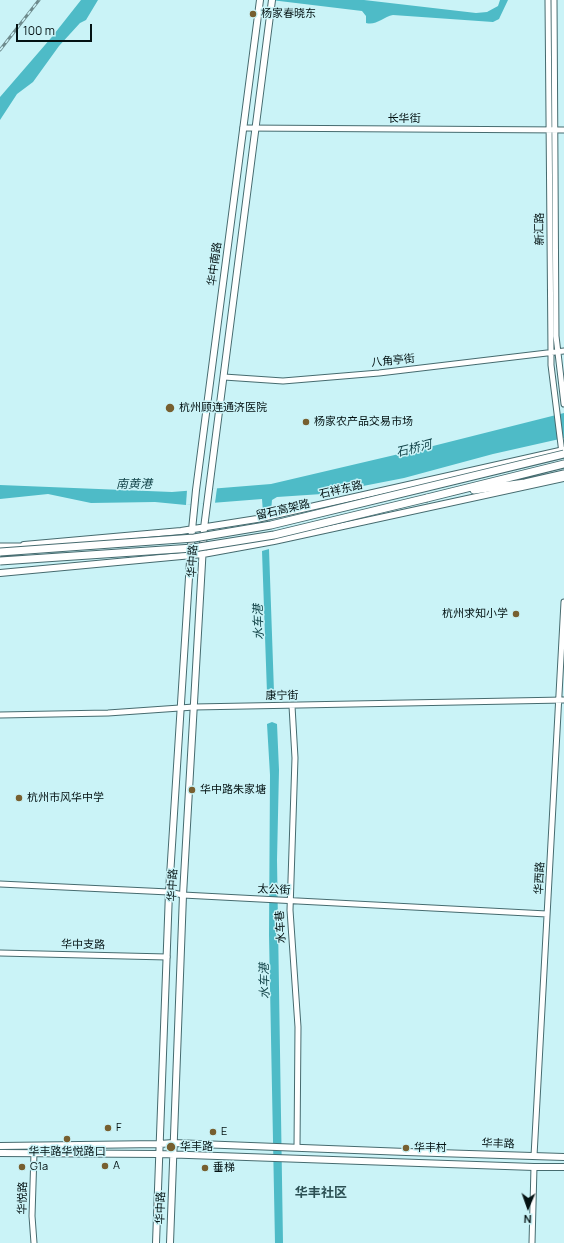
<!DOCTYPE html>
<meta charset="utf-8">
<style>
body{margin:0}
#map{position:relative;width:564px;height:1243px;overflow:hidden;background:#caf3f7;font-family:Manrope,sans-serif}
canvas{display:block}
.north{position:absolute;left:508px;top:1187px;width:40px;height:40px;-webkit-text-stroke:3px #caf3f7;paint-order:stroke;rotate:182deg;font-size:11px;font-weight:700;line-height:16px;text-align:center;color:#041213}
.north::after{content:'';display:block;margin:auto;width:14px;height:18px;background:#041213;clip-path:polygon(50% 0,100% 100%,50% 72%,0 100%)}
.scale{position:absolute;left:16px;top:24px;width:76px;height:18px;box-sizing:border-box;border:2px solid #041213;border-top:0;padding-left:5px;font-size:12px;line-height:14px;white-space:nowrap;color:#041213;-webkit-text-stroke:3px #caf3f7;paint-order:stroke}
</style>
<div id="map">
<canvas width="564" height="1243"></canvas>
<div class="north">N</div>
<div class="scale">100 m</div>
</div>
<script>
const g = document.querySelector('canvas').getContext('2d');
g.lineJoin = 'round';
function fill(path, color) { g.fillStyle = color; g.fill(path, 'evenodd'); }
function stroke(path, color, width, dash) { g.strokeStyle = color; g.lineWidth = width; g.lineCap = dash ? 'butt' : 'round'; g.setLineDash(dash || []); g.stroke(path); }
function drawText(font, color, halo, rows, align = 'center') {
  g.font = font + ' Manrope,"Noto Sans SC",sans-serif'; g.lineWidth = 3; g.setLineDash([]); g.textBaseline = 'middle'; g.strokeStyle = halo; g.fillStyle = color; for (const [text, x, y, turn = 0] of rows) {
    g.save(); g.translate(x, y); g.rotate((+turn || 0) * Math.PI / 180); g.textAlign = isNaN(turn) ? turn : align; if (halo) g.strokeText(text, 0, 0); g.fillText(text, 0, 0); g.restore();
  }
}
fill(new Path2D(`
 M 81,0 L 98,0 L 86,20 L 80,23 L 59,46 L 33,82 L 17,94 L 0,120 L 0,97 L 51,38 Z
 M 271,0 L 364,0 L 476,13 L 487,12 L 498,6 L 500,0 L 508,0 L 499,19 L 493,22 L 393,15 C 383,17 376,26 366,23 L 366,16 L 362,11 Z
 M 564,413 L 564,438 L 493,454 L 404,478 L 322,494 L 277,497 L 272,500 L 271,512 L 263,513 L 262,499 L 186,505 L 155,502 L 91,503 L 48,494 L 0,499 L 0,485 L 172,492 L 271,484 L 433,446 Z
 M 269,549 L 274,692 L 270,694 L 267,693 L 262,551 Z
 M 272,722 L 277,724 L 279,770 L 277,860 L 283,1243 L 275,1243 L 269,935 L 270,775 L 267,724 Z`), '#4ebbc7');
fill(new Path2D(`
 M 217,488 L 215,503 L 186,505 L 187,490 Z`), '#caf3f7');
const minor = new Path2D(`
 M 548,0 L 551,352 L 551,365 L 562,453
 M 554,0 L 556,336 L 564,404
 M 243,128 L 564,130
 M 224,377 L 283,381 L 379,373 L 564,351
 M 292,706 L 295,758 L 290,910 L 298,1027 L 297,1147
 M 0,715 L 108,713 L 194,707 L 564,700
 M 0,884 L 169,892 L 183,895 L 547,914
 M 0,953 L 167,957
 M 534,1156 L 564,602
 M 34,1243 L 32,1216 L 34,1153
 M 532,1243 L 534,1167`);
const major = new Path2D(`
 M 24,545 L 181,531 L 257,519 L 564,450
 M 0,573 L 203,554 L 274,541 L 564,478
 M 0,1146 L 160,1144 L 173,1143 L 406,1152 L 564,1157
 M 0,1153 L 160,1154 L 534,1167 L 564,1167
 M 156,1243 L 169,892 L 192,530 L 196,490 L 260,0
 M 170,1243 L 183,895 L 204,528 L 272,0`);
const highway = new Path2D(`
 M 474,490 L 525,483 L 564,474
 M 427,498 L 564,464
 M 0,547 L 29,547`);
stroke(minor, '#466b6f', 7);
stroke(major, '#466b6f', 8);
stroke(highway, '#466b6f', 9);
stroke(minor, '#fff', 5);
stroke(major, '#fff', 6);
stroke(highway, '#fff', 7);
const rail = new Path2D(`
 M 0,50 L 39,0`);
stroke(rail, '#6e8b8d', 3);
stroke(rail, '#caf3f7', 1.5, [4.5]);
const highwayBridge = new Path2D(`
 M 0,552 L 194,538 L 271,525 L 564,454
 M 0,561 L 193,548 L 274,535 L 427,498`);
stroke(highwayBridge, '#466b6f', 9, []);
stroke(highwayBridge, '#fff', 7);
for (const [x, y, r, color] of [
 [253,14,4,"#775f30"],
 [170,408,5,"#775f30"],
 [306,422,4,"#775f30"],
 [516,614,4,"#775f30"],
 [192,790,4,"#775f30"],
 [19,798,4,"#775f30"],
 [108,1128,4,"#775f30"],
 [213,1132,4,"#775f30"],
 [67,1139,4,"#775f30"],
 [171,1147,5,"#775f30"],
 [406,1148,4,"#775f30"],
 [105,1166,4,"#775f30"],
 [22,1167,4,"#775f30"],
 [205,1168,4,"#775f30"]
]) { const dot = new Path2D(); dot.arc(x, y, r, 0, 2 * Math.PI); g.fillStyle = color; g.fill(dot); stroke(dot, '#caf3f7', 1.5); }
drawText('11px', '#041213', '#caf3f7', [
 ["杨家春晓东",261,14],
 ["杭州顾连通济医院",179,408],
 ["杨家农产品交易市场",314,422],
 ["杭州求知小学",508,614,"right"],
 ["华中路朱家塘",200,790],
 ["杭州市风华中学",27,798],
 ["F",116,1128],
 ["E",221,1132],
 ["华丰路",180,1147],
 ["华丰村",414,1148],
 ["华丰路华悦路口",67,1152,"center"],
 ["A",113,1166],
 ["G1a",30,1167],
 ["垂梯",213,1168]
], 'left');
drawText('11px', '#041213', '#caf3f7', [
 ["长华街",404,119],
 ["新汇路",540,229,-90],
 ["华中南路",215,264,-82],
 ["八角亭街",393,361,-6],
 ["石祥东路",341,490,-13],
 ["留石高架路",283,510,-13],
 ["华中路",193,561,-87],
 ["康宁街",282,696,-1],
 ["华西路",540,878,-87],
 ["华中路",173,885,-87],
 ["太公街",274,890,3],
 ["水车巷",281,927,-93],
 ["华中支路",83,945,1],
 ["华丰路",498,1144,2],
 ["华悦路",23,1198,-89],
 ["华中路",161,1208,-88]
]);
drawText('italic 12px', '#134449', '#caf3f7', [
 ["石桥河",414,449,-14],
 ["南黄港",134,485],
 ["水车港",259,622,-92],
 ["水车港",265,981,-91]
]);
drawText('bold 13px', '#2b4f53', '#caf3f7', [
 ["华丰社区",321,1193]
]);
</script>
